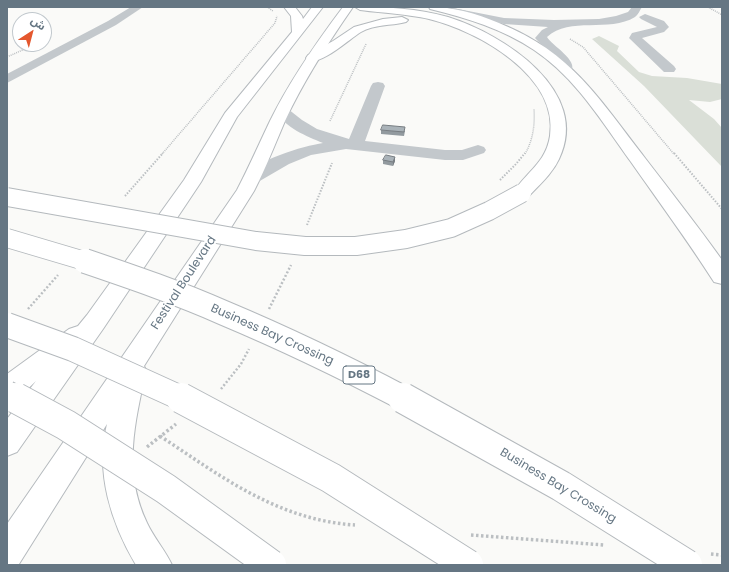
<!DOCTYPE html>
<meta charset="utf-8">
<style>
body{margin:0}
#map{position:relative;width:729px;height:572px;overflow:hidden;background:#fafaf8;font-family:Poppins,"Noto Sans Arabic",sans-serif}
canvas{display:block}
.frame{position:absolute;inset:0;border:8px solid #657683;pointer-events:none}
.north{position:absolute;left:12px;top:12px;width:40px;height:40px;box-sizing:border-box;background:#fff;border:1px solid #c1c8cd;border-radius:50%;rotate:36deg;font-size:11px;font-weight:700;line-height:16px;text-align:center;color:#657683}
.north::after{content:'';display:block;margin:auto;width:14px;height:18px;background:#e4572e;clip-path:polygon(50% 0,100% 100%,50% 72%,0 100%)}
</style>
<div id="map">
<canvas width="729" height="572"></canvas>
<div class="frame"></div>
<div class="north">ش</div>
</div>
<script>
const g = document.querySelector('canvas').getContext('2d');
g.lineJoin = 'round';
function fill(path, color) { g.fillStyle = color; g.fill(path, 'evenodd'); }
function stroke(path, color, width, dash) { g.strokeStyle = color; g.lineWidth = width; g.lineCap = dash ? 'butt' : 'round'; g.setLineDash(dash || []); g.stroke(path); }
function drawText(font, color, halo, rows, align = 'center') {
  g.font = font + ' Poppins,sans-serif'; g.lineWidth = 4; g.setLineDash([]); g.textBaseline = 'middle'; g.strokeStyle = halo; g.fillStyle = color; for (const [text, x, y, turn = 0] of rows) {
    g.save(); g.translate(x, y); g.rotate((+turn || 0) * Math.PI / 180); g.textAlign = isNaN(turn) ? turn : align; if (halo) g.strokeText(text, 0, 0); g.fillText(text, 0, 0); g.restore();
  }
}
fill(new Path2D(`
 M 599,36 L 619,46 L 617,51 L 639,72 L 652,76 L 687,78 L 722,84 L 722,99 L 710,102 L 689,100 L 714,119 L 722,128 L 722,167 L 644,86 L 592,39 Z`), '#dadfd7');
const major = new Path2D(`
 M 284,7 L 295,7 L 302,16 L 303,19 L 312,7 L 323,7 L 237,117 L 201,182 L 103,329 L 17,452 L 7,456 L 7,419 L 36,381 L 16,400 L 7,403 L 7,374 L 69,329 L 78,326 L 87,315 L 184,180 L 225,113 L 292,32 L 291,16 Z
 M 343,7 L 353,7 C 328,43 304,80 285,121 C 275,144 266,168 254,191 L 144,366 L 146,370 C 135,424 122,470 147,523 C 154,538 165,550 172,565 L 136,565 C 111,523 95,472 107,424 L 19,564 L 7,565 L 7,524 L 237,190 C 249,167 259,144 270,121 C 290,80 316,43 343,7 Z`);
const highway = new Path2D(`
 M 355,7 C 387,7 417,8 448,17 C 503,34 592,91 559,159 C 552,174 539,185 528,197 L 522,199 L 516,197 L 513,193 C 526,172 546,163 550,136 C 559,76 478,31 429,19 C 407,14 383,13 360,10 Z
 M 429,7 C 454,7 475,13 499,23 C 572,52 599,99 645,158 C 671,192 697,225 722,260 L 722,284 L 714,282 C 688,241 659,202 631,162 C 602,122 576,78 534,50 C 503,29 467,18 430,9 Z
 M 402,17 L 408,20 L 406,22 C 391,26 374,24 361,32 C 348,40 323,64 308,61 L 306,58 L 308,55 L 333,41 L 354,27 L 383,19 Z`);
stroke(major, '#b5babe', 2);
stroke(highway, '#b4b9bd', 2);
stroke(new Path2D(`
 M 267,7 L 273,11
 M 708,7 L 722,15
 M 570,39 L 583,47 L 674,154
 M 7,57 L 36,44
 M 330,121 L 366,44
 M 162,154 L 275,23 L 277,16
 M 525,154 C 533,140 535,125 534,109`), '#bbbfc2', 1.5, [1, 1]);
stroke(new Path2D(`
 M 674,153 L 722,209
 M 500,180 L 516,164 L 525,153
 M 125,196 L 163,153
 M 307,225 L 332,163`), '#bbbfc2', 2, [1.5, 1.5]);
stroke(new Path2D(`
 M 28,309 L 58,275
 M 269,309 L 291,265
 M 221,389 L 241,364 L 249,349`), '#bbbfc2', 2.5, [2, 2]);
stroke(new Path2D(`
 M 160,436 C 222,477 278,520 355,525
 M 147,447 L 176,424
 M 471,535 L 604,545
 M 711,554 L 722,555`), '#bbbfc2', 3.5, [2.5, 2.5]);
fill(new Path2D(`
 M 131,7 L 143,7 L 116,25 L 7,83 L 7,74 L 108,21 Z
 M 632,7 L 642,7 C 640,10 638,15 635,17 C 609,33 570,16 547,37 C 552,46 579,60 571,72 L 561,72 L 559,69 L 560,64 L 535,38 L 542,30 L 548,27 L 504,24 L 453,14 L 448,11 L 453,8 L 504,18 L 554,20 L 599,19 L 616,16 L 628,12 Z
 M 645,14 L 664,21 L 669,27 L 664,32 L 642,38 L 674,66 L 676,69 L 674,72 L 664,72 L 629,38 L 632,33 L 657,27 L 641,19 L 639,17 Z
 M 378,82 L 383,83 L 385,86 L 365,141 L 445,150 L 462,150 L 478,145 L 484,147 L 486,150 L 484,153 L 463,160 L 445,160 L 346,149 L 311,155 L 289,164 L 258,182 L 252,183 L 246,182 L 243,178 C 255,160 303,146 323,143 C 306,136 286,128 276,112 L 278,109 L 283,108 L 288,109 L 302,120 L 317,129 L 349,139 L 371,86 L 373,83 Z`), '#c3c8cc');
fill(major, '#fff');
fill(highway, '#fff');
const highwayBridgeFar2 = new Path2D(`
 M 7,197 L 256,241 L 305,246 L 356,246 L 406,239 L 451,228 L 489,211 L 522,193
 M 7,238 L 88,262`);
const highwayBridgeFar1 = new Path2D(`
 M 85,261 C 132,277 179,293 224,313 C 286,339 346,368 405,399
 M 7,325 L 73,349 L 183,399
 M 7,393 L 18,399`);
const highwayBridge = new Path2D(`
 M 16,398 L 66,425 L 166,489 L 271,565
 M 181,398 L 331,478 L 468,565
 M 403,398 L 561,486 L 687,565`);
stroke(highwayBridgeFar2, '#b4b9bd', 20, []);
stroke(highwayBridgeFar1, '#b4b9bd', 26, []);
stroke(highwayBridge, '#b4b9bd', 32, []);
stroke(highwayBridgeFar2, '#fff', 18);
stroke(highwayBridgeFar1, '#fff', 24);
stroke(highwayBridge, '#fff', 30);
fill(new Path2D(`
 M 381,130 L 405,131 L 404,136 L 381,134 Z
 M 395,157 L 395,161 L 393,166 L 383,164 L 383,160 Z`), '#929a9f');
fill(new Path2D(`
 M 395,157 L 395,161 L 393,166 L 393,162 Z`), '#777d82');
const building = new Path2D(`
 M 383,125 L 405,127 L 404,132 L 381,130 Z
 M 386,155 L 395,157 L 393,162 L 383,160 Z`);
fill(building, '#aab3b9');
stroke(building, '#777d82', 1);
for (const [x, y, w] of [
 [359,375,32]
]) { const box = new Path2D(); box.roundRect(x - w / 2, y - 9, w, 18, 3); g.fillStyle = '#fff'; g.fill(box); stroke(box, '#657683', 1); }
drawText('bold 11px', '#657683', null, [
 ["D68",359,375]
]);
drawText('12px', '#657683', '#fff', [
 ["Festival Boulevard",184,283,-57],
 ["Business Bay Crossing",272,335,24],
 ["Business Bay Crossing",558,486,31]
]);
</script>
